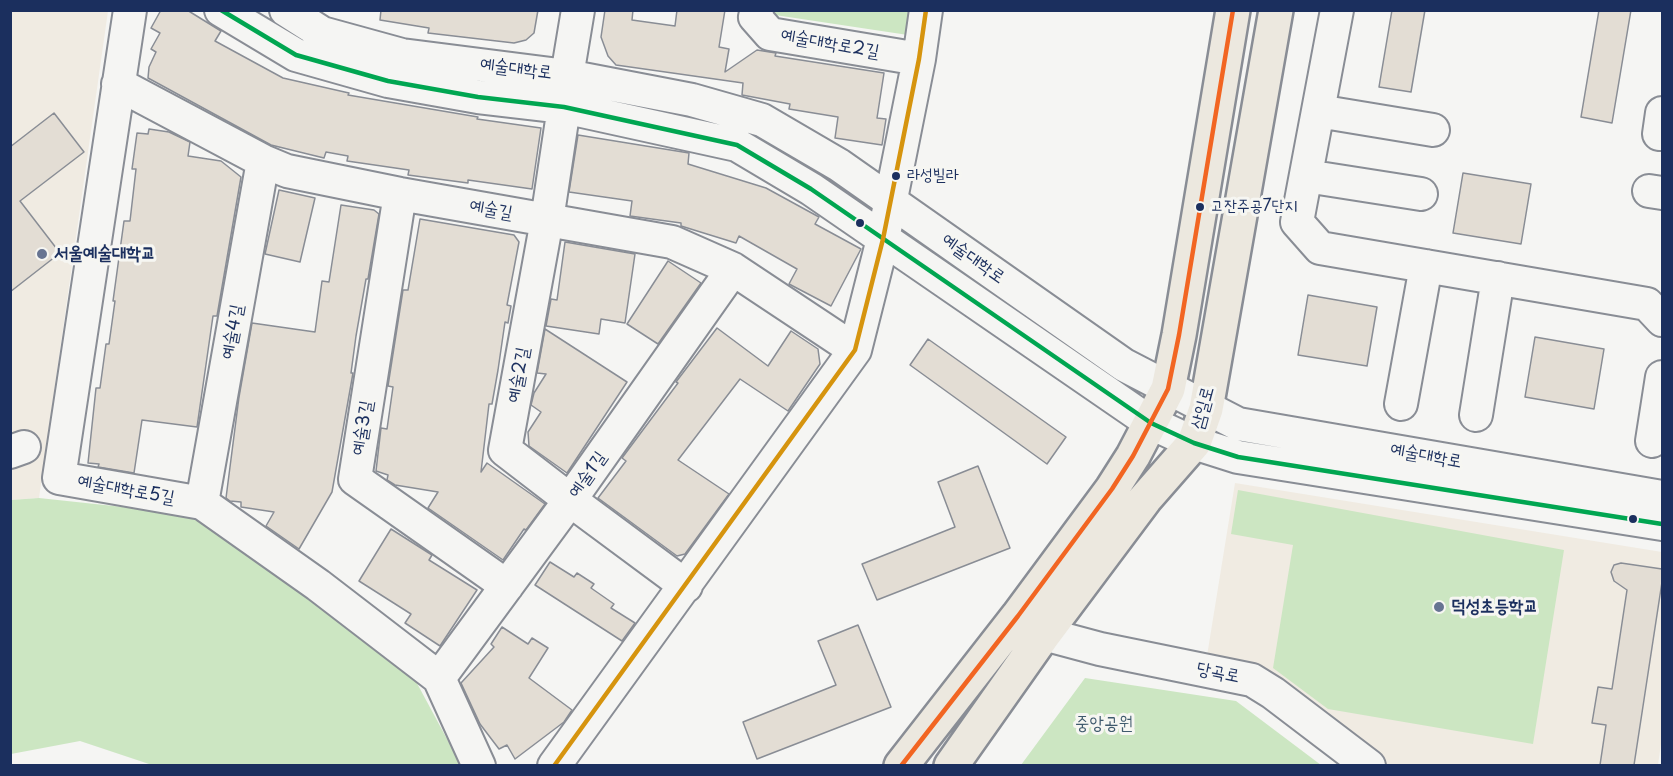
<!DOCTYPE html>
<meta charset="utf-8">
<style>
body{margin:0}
#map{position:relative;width:1673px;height:776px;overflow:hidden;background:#f5f5f3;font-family:"Playpen Sans",sans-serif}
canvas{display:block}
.frame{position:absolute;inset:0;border:12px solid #1b2f5e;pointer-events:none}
</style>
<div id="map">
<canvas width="1673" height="776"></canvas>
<div class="frame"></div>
</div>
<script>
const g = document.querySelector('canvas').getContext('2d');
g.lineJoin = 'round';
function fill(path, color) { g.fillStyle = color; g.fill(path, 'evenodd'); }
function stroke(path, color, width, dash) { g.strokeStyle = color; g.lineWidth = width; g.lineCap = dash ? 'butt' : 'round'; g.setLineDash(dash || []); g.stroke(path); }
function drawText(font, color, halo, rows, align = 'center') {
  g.font = font + ' "Playpen Sans","Poor Story",sans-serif'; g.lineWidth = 6; g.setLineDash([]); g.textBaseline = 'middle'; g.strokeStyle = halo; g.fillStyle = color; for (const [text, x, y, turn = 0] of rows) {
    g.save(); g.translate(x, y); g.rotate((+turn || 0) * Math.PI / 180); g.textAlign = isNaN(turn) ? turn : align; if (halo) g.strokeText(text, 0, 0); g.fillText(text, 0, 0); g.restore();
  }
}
fill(new Path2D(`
 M 11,11 L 108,11 L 39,498 L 11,500 Z
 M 1235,483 L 1662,552 L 1662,737 L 1658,765 L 1388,765 L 1263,671 L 1206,662 Z`), '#f0ebe2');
fill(new Path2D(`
 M 773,10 L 914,11 L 908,35 L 775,15 Z
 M 1238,490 L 1564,550 L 1533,744 L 1328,709 L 1273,668 L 1293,545 L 1231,534 Z
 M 39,498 L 207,516 L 412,674 L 461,765 L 152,765 L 80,741 L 11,754 L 11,500 Z
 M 1085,678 L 1236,701 L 1321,765 L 1021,765 Z`), '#cce6c2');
const building = new Path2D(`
 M 161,10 L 187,10 L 221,31 L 215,41 L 283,78 L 349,93 L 348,95 L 478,117 L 477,119 L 541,128 L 532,189 L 468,180 L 468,183 L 408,175 L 409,170 L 347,161 L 348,156 L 326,152 L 324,158 L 271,145 L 148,78 L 149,67 L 156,52 L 151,49 L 160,33 L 151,28 Z
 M 381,10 L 538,10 L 534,33 L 526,40 L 514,43 L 428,33 L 429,28 L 380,20 Z
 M 605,10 L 633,10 L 632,20 L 675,26 L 677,10 L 725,10 L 719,47 L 729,49 L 725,72 L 757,50 L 776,53 L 775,56 L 884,73 L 877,118 L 886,119 L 882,145 L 835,138 L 838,117 L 789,109 L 790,104 L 742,95 L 743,83 L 616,65 L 608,56 L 601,37 Z
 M 1392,10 L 1425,10 L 1411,92 L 1379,87 Z
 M 1599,10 L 1631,10 L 1612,123 L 1581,117 Z
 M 54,113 L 84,152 L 20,201 L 60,253 L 10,292 L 10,147 Z
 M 149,129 L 169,132 L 190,142 L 188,156 L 221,161 L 241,177 L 217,316 L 213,316 L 197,427 L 142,420 L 134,473 L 98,467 L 99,464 L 88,463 L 96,388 L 100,388 L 106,344 L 109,344 L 115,301 L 113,301 L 124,221 L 130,221 L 136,169 L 132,169 L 137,133 L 148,134 Z
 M 578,135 L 689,153 L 688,164 L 766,188 L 819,217 L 815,224 L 861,249 L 831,306 L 789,284 L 797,269 L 739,236 L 736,243 L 681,226 L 681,223 L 630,216 L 632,201 L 569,192 Z
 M 1463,173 L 1531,184 L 1521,244 L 1453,233 Z
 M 279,190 L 315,198 L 300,262 L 265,254 Z
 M 341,205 L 374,210 L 379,214 L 368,279 L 366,279 L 356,336 L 351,373 L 353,373 L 332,492 L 299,549 L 266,526 L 274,512 L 241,507 L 241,502 L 230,501 L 226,498 L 239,397 L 252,323 L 315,332 L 322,281 L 329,282 Z
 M 420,219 L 514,235 L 519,242 L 507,305 L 511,306 L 508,323 L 505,322 L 498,370 L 492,404 L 489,404 L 481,472 L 487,463 L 545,504 L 526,530 L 524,529 L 503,560 L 428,508 L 438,492 L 395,485 L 387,480 L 388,475 L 376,471 L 381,428 L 387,429 L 393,387 L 388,386 L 403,290 L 408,290 Z
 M 565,242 L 635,254 L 625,323 L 601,319 L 599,334 L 546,326 L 551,299 L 557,300 Z
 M 668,261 L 701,283 L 658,344 L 627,324 Z
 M 1308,295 L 1377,307 L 1367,366 L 1298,355 Z
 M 717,328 L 768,366 L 791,331 L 818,349 L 820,364 L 788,411 L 740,379 L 678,460 L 729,494 L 685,554 L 677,556 L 598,498 L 626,461 L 622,458 L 678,383 L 676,382 Z
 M 545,329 L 627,382 L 567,473 L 529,446 L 528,432 L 541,412 L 531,405 L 534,393 L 546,374 L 537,373 Z
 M 1535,337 L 1604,349 L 1594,409 L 1525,397 Z
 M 928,339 L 1066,437 L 1047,464 L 910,365 Z
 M 978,466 L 1010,548 L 877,600 L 862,564 L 955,527 L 938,482 Z
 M 391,529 L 432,555 L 429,560 L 477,590 L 440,646 L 405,623 L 411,614 L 359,581 Z
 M 550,562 L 574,577 L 577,573 L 594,584 L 591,588 L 614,604 L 611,608 L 635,623 L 622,641 L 535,585 Z
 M 1621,563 L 1662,569 L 1662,582 L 1634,765 L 1600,765 L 1606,725 L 1592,723 L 1598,687 L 1612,689 L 1627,590 L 1614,581 L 1611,572 L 1614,565 Z
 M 858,625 L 891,707 L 757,759 L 743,722 L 836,685 L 818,641 Z
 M 502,627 L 528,644 L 532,638 L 548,648 L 529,678 L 572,710 L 564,722 L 515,759 L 507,745 L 499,749 L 480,724 L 461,683 L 494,647 L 491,644 Z`);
fill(building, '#e3ddd4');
stroke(building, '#898d95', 1.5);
const minor = new Path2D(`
 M 130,10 L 59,478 L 202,503 L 318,585 L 439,678 L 479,766
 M 221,10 L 296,55 L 388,81 L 478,97 L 564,107 L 737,145 L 811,189 L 1151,423 L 1194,443 L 1238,457 L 1662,524
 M 286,10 L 322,33 L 402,55 L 567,76 L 692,100 L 762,120 L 839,165 L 1124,365 L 1238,424 L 1662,497
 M 757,10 L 755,17 L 770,34 L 919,59
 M 1337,10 L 1297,222 L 1320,248 L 1647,304 L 1662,320
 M 567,76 L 578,10
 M 118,84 L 263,161 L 287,171 L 400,194 L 672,242 L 733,269 L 855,350
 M 564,107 L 547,220 L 505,450 L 570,500 L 686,586
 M 1318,111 L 1433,130
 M 1662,113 L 1659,134 L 1662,134
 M 1306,176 L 1421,194
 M 1649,191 L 1662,193
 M 400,194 L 355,479 L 507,586
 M 1401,404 L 1426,266
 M 1476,415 L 1498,278
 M 1652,441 L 1662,377
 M 10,452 L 24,447
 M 202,503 L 263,161
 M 1044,634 L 1100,649 L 1252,680 L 1273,693 L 1369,766
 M 439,678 L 570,500 L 733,269
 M 554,766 L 855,350 L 883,239 L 919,59 L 926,10`);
const major = new Path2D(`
 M 901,766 L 1018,616 L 1112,489 L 1133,456 L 1168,389 L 1179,335 L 1233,10
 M 951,766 L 1044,634 L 1145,499 L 1194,443 L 1206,409 L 1276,10`);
stroke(minor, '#898d95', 36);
stroke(major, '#898d95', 38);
stroke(minor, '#f5f5f3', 32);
stroke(major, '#ece8df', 33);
stroke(new Path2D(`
 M 221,10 L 296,55 L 388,81 L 478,97 L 564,107 L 737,145 L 811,189 L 1151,423 L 1194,443 L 1238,457 L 1662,524`), '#00a651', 4.5);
stroke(new Path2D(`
 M 554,766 L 855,350 L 883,239 L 919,59 L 926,10`), '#d6940e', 4.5);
stroke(new Path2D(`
 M 901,766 L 1018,616 L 1112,489 L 1133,456 L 1168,389 L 1179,335 L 1233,10`), '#f26522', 4.5);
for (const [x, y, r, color] of [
 [896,176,5,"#1b2f5e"],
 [1200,207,5,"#1b2f5e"],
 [860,223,5,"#1b2f5e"],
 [42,254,6,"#677492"],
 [1633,519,5,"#1b2f5e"],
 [1439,607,6,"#677492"]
]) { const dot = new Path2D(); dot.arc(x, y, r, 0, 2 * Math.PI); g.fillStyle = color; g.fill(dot); stroke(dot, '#f6f6f2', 2); }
drawText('16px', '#1b2f5e', '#f6f6f2', [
 ["라성빌라",907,176],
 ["고잔주공7단지",1211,207]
], 'left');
drawText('18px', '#1b2f5e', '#f6f6f2', [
 ["예술대학로2길",830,44,10],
 ["예술대학로",516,69,7],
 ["예술길",491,210,10],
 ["예술대학로",973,259,35],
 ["예술4길",233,332,-80],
 ["예술2길",519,375,-80],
 ["삼일로",1203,408,-75],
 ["예술3길",363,428,-81],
 ["예술대학로",1426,456,10],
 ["예술1길",588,475,-55],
 ["예술대학로5길",126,490,10],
 ["당곡로",1218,673,11]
]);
drawText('bold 18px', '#1b2f5e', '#f6f6f2', [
 ["서울예술대학교",54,254],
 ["덕성초등학교",1451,607]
], 'left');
drawText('18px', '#3f5a6d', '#f6f6f2', [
 ["중앙공원",1104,724]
]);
</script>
